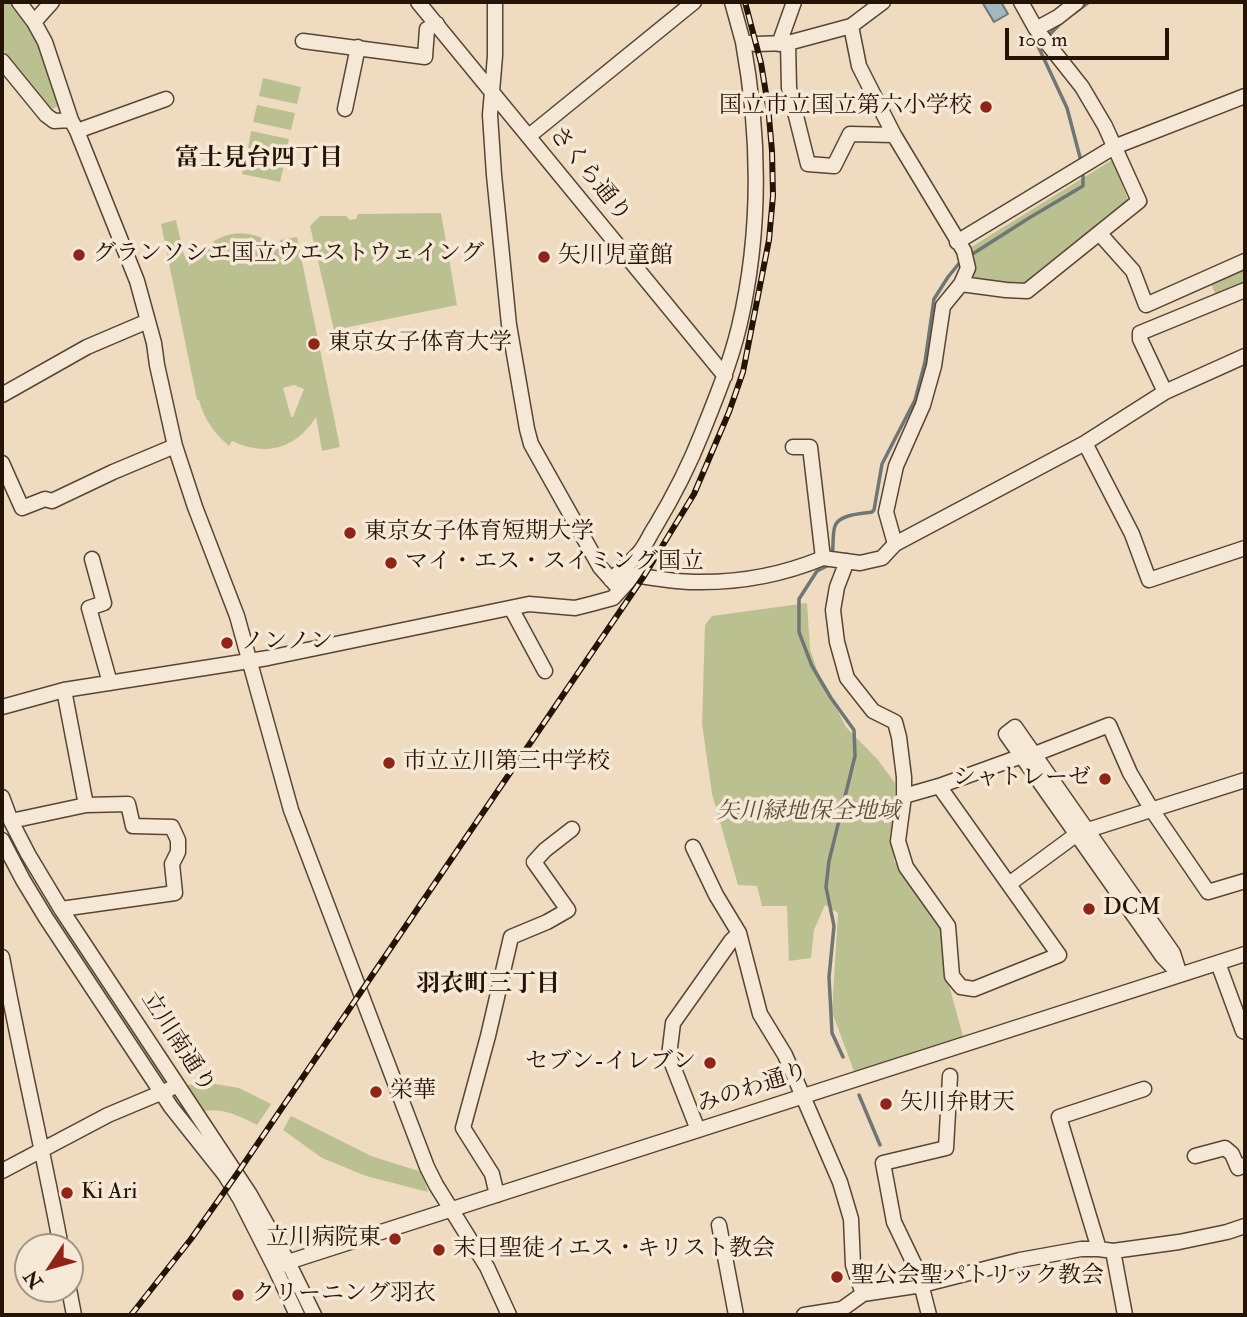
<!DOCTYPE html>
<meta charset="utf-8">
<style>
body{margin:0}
#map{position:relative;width:1247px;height:1317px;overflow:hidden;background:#efdcc0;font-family:"IM FELL Double Pica",serif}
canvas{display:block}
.frame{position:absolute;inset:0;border:4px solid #251305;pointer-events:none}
.north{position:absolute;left:14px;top:1233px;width:70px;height:70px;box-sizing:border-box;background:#f5e8d6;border:2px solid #a29382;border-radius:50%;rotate:234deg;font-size:19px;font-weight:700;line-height:28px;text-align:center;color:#251305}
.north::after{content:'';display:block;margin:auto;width:24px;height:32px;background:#8f2418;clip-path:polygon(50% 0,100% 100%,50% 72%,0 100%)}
.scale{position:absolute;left:1005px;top:28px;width:164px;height:32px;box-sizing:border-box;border:4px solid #251305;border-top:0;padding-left:9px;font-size:21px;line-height:24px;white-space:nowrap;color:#251305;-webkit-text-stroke:5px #f5e8d6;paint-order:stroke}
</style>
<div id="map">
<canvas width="1247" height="1317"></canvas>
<div class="frame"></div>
<div class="north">N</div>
<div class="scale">100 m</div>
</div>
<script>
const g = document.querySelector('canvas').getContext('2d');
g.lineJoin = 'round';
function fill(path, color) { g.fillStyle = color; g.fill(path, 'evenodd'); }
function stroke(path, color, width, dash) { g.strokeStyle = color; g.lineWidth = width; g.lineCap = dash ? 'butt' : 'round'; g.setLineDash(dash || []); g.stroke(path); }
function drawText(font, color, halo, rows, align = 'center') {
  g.font = font + ' "IM FELL Double Pica","Noto Serif JP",serif'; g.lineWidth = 7; g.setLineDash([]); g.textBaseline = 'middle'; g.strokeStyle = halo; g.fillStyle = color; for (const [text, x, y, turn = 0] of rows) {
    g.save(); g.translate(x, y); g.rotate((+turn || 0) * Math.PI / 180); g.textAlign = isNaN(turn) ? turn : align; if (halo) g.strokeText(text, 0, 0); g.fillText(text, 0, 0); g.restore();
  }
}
fill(new Path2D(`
 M 2,2 L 19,2 L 55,73 L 62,104 L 50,110 L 2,48 Z
 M 263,78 L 301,87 L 297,104 L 259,96 Z
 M 257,105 L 295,113 L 291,130 L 253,122 Z
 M 251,131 L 289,139 L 285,157 L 248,148 Z
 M 246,156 L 284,165 L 280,182 L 242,174 Z
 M 1112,160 L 1128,199 L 1125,205 L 1023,287 L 966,281 L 968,249 Z
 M 441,213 L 457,305 L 334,330 L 310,226 L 320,216 L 346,216 L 350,220 L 356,219 L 358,214 Z
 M 176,220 L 184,256 L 187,255 L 189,266 C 215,230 244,223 280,248 L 280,240 L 297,237 L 340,447 L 322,451 L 316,417 C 296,449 266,457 232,441 L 229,446 C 214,433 204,419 199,400 L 197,400 L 161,224 ZM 294,385 L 304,389 L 293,417 L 291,417 L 283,388 Z
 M 1245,266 L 1245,285 L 1217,298 L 1210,281 Z
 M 807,603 L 810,649 L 818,673 L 846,727 L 878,760 L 895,783 L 894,861 L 943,926 L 949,985 L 963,1036 L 855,1074 L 832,1012 L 838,913 L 825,905 L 814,930 L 811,958 L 789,961 L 787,906 L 762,906 L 757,886 L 738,885 L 712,794 L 702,724 L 705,625 L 712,616 Z
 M 209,1083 L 239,1088 L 271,1104 L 257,1125 C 239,1116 224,1108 203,1111 L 186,1085 Z
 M 291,1116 L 371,1156 L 422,1172 L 428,1192 L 366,1176 L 322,1158 L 283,1130 Z`), '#bbc091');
const water = new Path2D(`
 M 982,2 L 1001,2 L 1008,14 L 994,22 Z`);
fill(water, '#a1b8bf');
stroke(water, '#6f7675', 2);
stroke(new Path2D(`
 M 1074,13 L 1089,2
 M 1048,36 L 1062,22
 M 1043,42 L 1038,46 L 1067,108 L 1081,161
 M 971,255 L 1029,218 L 1083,186 L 1083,172
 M 832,555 C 834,546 832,534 835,526 C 839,514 862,514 872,512 L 874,510 L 882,464 L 915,400 L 925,362 L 934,299 L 948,277 L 961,261
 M 830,562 L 829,565 L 817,571 L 799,599 L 799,632 L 812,666 L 831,698 L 854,730 L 855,756 L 829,861 L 826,887 L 834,926 L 829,977 L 832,1033 L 843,1057
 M 859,1095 L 880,1145`), '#6f7675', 3.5);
const minor = new Path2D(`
 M 19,2 L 34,22 L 45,42 L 71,120 L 77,131 L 137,281 L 154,343 L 157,365 L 175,446 L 195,507 L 237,616 L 291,810 L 427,1167 L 436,1185 L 487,1267 L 509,1315
 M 418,2 L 725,376
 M 495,2 L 495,56 L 490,115 L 494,175 L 509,325 L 527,429 L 531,444 L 600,567 L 616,585
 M 732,2 L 743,42
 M 34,22 L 52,2
 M 851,26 L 883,2
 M 1036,29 L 1058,17 L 1077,2
 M 303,41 L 425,57 L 427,29 L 437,24
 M 779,44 L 794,2
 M 2,61 L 46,115 L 54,121 L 71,120
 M 345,109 L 358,47
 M 77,131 L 166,99
 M 894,135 L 850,134 L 834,166 L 808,164 L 789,88 L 788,43 L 851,26 L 859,66 L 894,135 L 964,251 L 968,268 L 961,284
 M 529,136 L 694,2
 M 1100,234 L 1133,271 L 1146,305 L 1245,261
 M 957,242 L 1114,147 L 1245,96
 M 1165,392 L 1140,339 L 1140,333 L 1245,290
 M 2,395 L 87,347 L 148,321
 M 1085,443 L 1132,534 L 1149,580 L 1245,548
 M 2,463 L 22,508 L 45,499 L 52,501 L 113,472 L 175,446
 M 895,544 L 1085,443 L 1165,392 L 1245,356
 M 823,558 L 860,563 L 882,558 L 895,544 L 886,512 L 896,466 L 923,405 L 934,366 L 943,306 L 961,284 L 1006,290 L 1027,291 L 1139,201 L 1105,126 L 1082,87 L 1036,29 L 1021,2
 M 92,559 L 104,603 L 89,608 L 110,683
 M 847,561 L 837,587 L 833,610 L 837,642 L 847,678 L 873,711 L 895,722 L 899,737 L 904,777 L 904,796 L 898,841 L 906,867 L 948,926 L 952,976 L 961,987 L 974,989 L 1059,955 L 939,786
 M 611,580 C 620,571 630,563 638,554 C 645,547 649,536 655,527 C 673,497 689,466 702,433 C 716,398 730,364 739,327 C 761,234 760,136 743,42 L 756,44 L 788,43
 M 511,608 L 545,671
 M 64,690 L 86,805
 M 2,707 L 64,690 L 268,658 L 529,604 L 575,608 L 591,604 L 613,598 L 634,575 C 654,578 675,582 694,582 C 739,583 782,575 823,558 L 810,447 L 793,447
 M 1015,727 L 1173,953 L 1180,975 L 1163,957 L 1006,734 Z
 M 1035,754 L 1109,725 L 1130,773 L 1152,810 L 1208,892 L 1245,881
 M 904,796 L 939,786 L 1022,756
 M 2,797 L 11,821 L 28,854 L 61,909 L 249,1193 L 288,1262 L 314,1315
 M 11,821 L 86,805 L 128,804 L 133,826 L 172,827 L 178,840 L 178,852 L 172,864 L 175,893 L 61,909
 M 2,840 L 23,880 L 46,918 L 171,1107 L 225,1175 L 240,1199 L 275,1268 L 297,1315
 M 693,847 L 716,895 L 739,933 L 760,1014 L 785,1055 L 840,1182 L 851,1219 L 853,1265 L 863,1294
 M 1009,884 L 1077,834 L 1088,830 L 1245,780
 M 2,957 C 20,1054 43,1150 61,1247
 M 1218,963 L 1243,1031 L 1245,1032
 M 698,1130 L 669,1056 L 673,1023 L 731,941 L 739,933
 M 1195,1156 L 1225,1148 L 1232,1154 L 1238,1168 L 1245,1165
 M 2,1171 L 108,1115 L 170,1089
 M 497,1195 L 492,1174 L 463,1128 L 488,1036 L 511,937 L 547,922 L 568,910 L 534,862 L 545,850 L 572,829
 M 719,1225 L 736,1315
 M 1099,1249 L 1059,1117 L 1144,1089
 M 1113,1251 L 1125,1315
 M 275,1268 L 288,1262 L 1245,954
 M 69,1289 L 74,1315
 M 804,1315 L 842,1309 L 863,1294 L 922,1285 L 1020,1260 L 1081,1249 L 1099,1249 L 1113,1251 L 1179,1242 L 1227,1232 L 1245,1226
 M 929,1315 L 918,1272 L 894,1222 L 883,1163 L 946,1148 L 950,1076`);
stroke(minor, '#584534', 17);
stroke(minor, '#f5e8d6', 14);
const rail = new Path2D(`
 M 131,1315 L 191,1239 L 239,1171 L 644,576 L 694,494 L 729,412 L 743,372 L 769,240 L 773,196 L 772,151 L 768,106 L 761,63 L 745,2`);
stroke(rail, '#251305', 6);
stroke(rail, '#f5e8d6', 3.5, [10]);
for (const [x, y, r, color] of [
 [986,107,7,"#8f2418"],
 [79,255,7,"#8f2418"],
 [544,257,7,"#8f2418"],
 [314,344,7,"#8f2418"],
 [350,533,7,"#8f2418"],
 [391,563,7,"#8f2418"],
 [227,643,7,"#8f2418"],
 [389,763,7,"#8f2418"],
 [1105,779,7,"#8f2418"],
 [1089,909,7,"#8f2418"],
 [710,1063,7,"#8f2418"],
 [376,1092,7,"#8f2418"],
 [886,1104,7,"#8f2418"],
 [67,1193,7,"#8f2418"],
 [395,1239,7,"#8f2418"],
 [439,1250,7,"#8f2418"],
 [837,1277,7,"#8f2418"],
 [238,1295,7,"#8f2418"]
]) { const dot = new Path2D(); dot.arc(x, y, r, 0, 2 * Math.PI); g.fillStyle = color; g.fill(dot); stroke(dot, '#f5e8d6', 2.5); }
drawText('23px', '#251305', '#f5e8d6', [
 ["国立市立国立第六小学校",972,107,"right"],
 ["グランソシエ国立ウエストウェイング",93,255],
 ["矢川児童館",558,257],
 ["東京女子体育大学",328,344],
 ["東京女子体育短期大学",364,533],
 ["マイ・エス・スイミング国立",405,563],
 ["ノンノン",241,643],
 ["市立立川第三中学校",403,763],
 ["シャトレーゼ",1091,779,"right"],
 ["DCM",1103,909],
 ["セブン-イレブン",696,1063,"right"],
 ["栄華",390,1092],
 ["矢川弁財天",900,1104],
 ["Ki Ari",81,1193],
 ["立川病院東",381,1239,"right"],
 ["末日聖徒イエス・キリスト教会",453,1250],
 ["聖公会聖パトリック教会",851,1277],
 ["クリーニング羽衣",252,1295]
], 'left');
drawText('23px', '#251305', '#f5e8d6', [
 ["さくら通り",589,175,51],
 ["立川南通り",177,1043,57],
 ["みのわ通り",753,1089,-18]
]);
drawText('italic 23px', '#5a5036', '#f5e8d6', [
 ["矢川緑地保全地域",808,813]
]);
drawText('bold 24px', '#251305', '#f5e8d6', [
 ["富士見台四丁目",259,160],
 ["羽衣町三丁目",488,986]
]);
</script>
